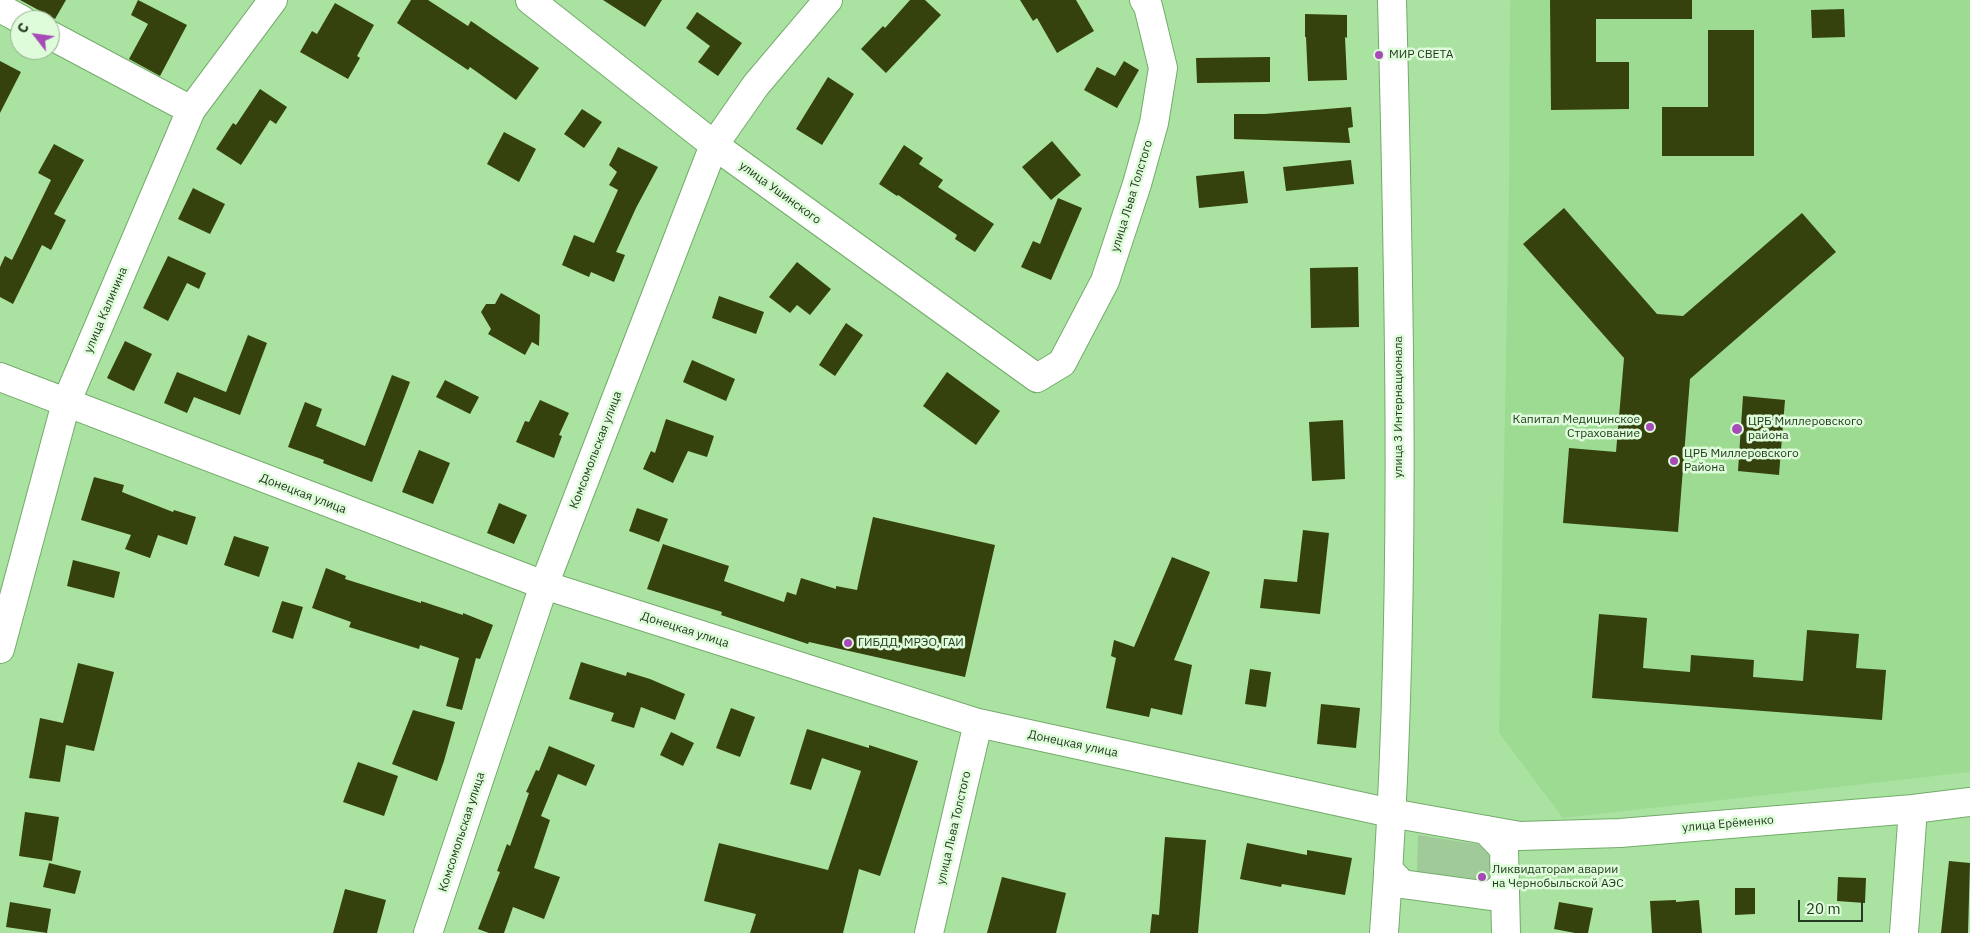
<!DOCTYPE html>
<meta charset="utf-8">
<style>
body{margin:0}
#map{position:relative;width:1970px;height:933px;overflow:hidden;background:#aae3a1;font-family:"IBM Plex Sans",sans-serif}
canvas{display:block}
.north{position:absolute;left:10px;top:10px;width:50px;height:50px;box-sizing:border-box;background:#dffcda;border:1px solid #94ae90;border-radius:50%;rotate:300deg;font-size:14px;font-weight:700;line-height:20px;text-align:center;color:#233a20}
.north::after{content:'';display:block;margin:auto;width:18px;height:22px;background:#a64bb7;clip-path:polygon(50% 0,100% 100%,50% 72%,0 100%)}
.scale{position:absolute;left:1798px;top:900px;width:65px;height:22px;box-sizing:border-box;border:2px solid #233a20;border-top:0;padding-left:6px;font-size:15px;line-height:18px;white-space:nowrap;color:#233a20;-webkit-text-stroke:4px #dffcda;paint-order:stroke}
</style>
<div id="map">
<canvas width="1970" height="933"></canvas>
<div class="north">С</div>
<div class="scale">20 m</div>
</div>
<script>
const g = document.querySelector('canvas').getContext('2d');
g.lineJoin = 'round';
function fill(path, color) { g.fillStyle = color; g.fill(path, 'evenodd'); }
function stroke(path, color, width, dash) { g.strokeStyle = color; g.lineWidth = width; g.lineCap = dash ? 'butt' : 'round'; g.setLineDash(dash || []); g.stroke(path); }
function drawText(font, color, halo, rows, align = 'center') {
  g.font = font + ' "IBM Plex Sans",sans-serif'; g.lineWidth = 5; g.setLineDash([]); g.textBaseline = 'middle'; g.strokeStyle = halo; g.fillStyle = color; for (const [text, x, y, turn = 0] of rows) {
    g.save(); g.translate(x, y); g.rotate((+turn || 0) * Math.PI / 180); g.textAlign = isNaN(turn) ? turn : align; if (halo) g.strokeText(text, 0, 0); g.fillText(text, 0, 0); g.restore();
  }
}
fill(new Path2D(`
 M 1510,0 L 1970,0 L 1970,772 L 1563,818 L 1499,733 L 1509,194 Z`), '#9ddb93');
fill(new Path2D(`
 M 1418,835 L 1494,847 L 1493,884 L 1417,872 Z`), '#a0cb99');
fill(new Path2D(`
 M 20,0 L 66,0 L 55,19 Z
 M 138,0 L 187,25 L 160,76 L 129,59 L 148,24 L 131,15 Z
 M 411,0 L 428,0 L 468,26 L 471,21 L 539,68 L 516,100 L 470,67 L 468,70 L 397,23 Z
 M 603,0 L 662,0 L 645,27 Z
 M 910,0 L 925,0 L 941,15 L 886,73 L 861,49 L 883,26 L 885,28 Z
 M 1020,0 L 1076,0 L 1094,31 L 1057,53 L 1037,18 L 1033,21 Z
 M 1550,0 L 1692,0 L 1692,19 L 1596,19 L 1596,62 L 1629,62 L 1629,109 L 1551,110 Z
 M 335,3 L 374,25 L 357,56 L 360,58 L 348,79 L 300,52 L 312,31 L 317,34 Z
 M 1844,9 L 1845,37 L 1812,38 L 1811,10 Z
 M 697,12 L 742,43 L 718,76 L 698,62 L 710,46 L 686,28 Z
 M 1305,14 L 1347,15 L 1347,38 L 1345,37 L 1347,80 L 1308,81 L 1306,37 L 1305,37 Z
 M 1708,30 L 1754,30 L 1754,156 L 1662,156 L 1662,107 L 1708,107 Z
 M 1270,57 L 1270,82 L 1197,83 L 1196,58 Z
 M 0,61 L 21,72 L 0,113 Z
 M 1124,61 L 1139,70 L 1117,108 L 1084,90 L 1097,67 L 1115,76 Z
 M 828,77 L 854,94 L 822,145 L 796,129 Z
 M 260,89 L 287,107 L 276,124 L 270,120 L 241,165 L 216,149 L 233,123 L 236,125 Z
 M 1351,107 L 1353,127 L 1348,128 L 1350,143 L 1234,139 L 1234,114 L 1265,114 Z
 M 582,109 L 602,122 L 584,148 L 564,134 Z
 M 504,132 L 536,149 L 519,182 L 487,164 Z
 M 1052,141 L 1081,175 L 1051,200 L 1022,167 Z
 M 54,144 L 84,160 L 54,214 L 66,220 L 51,250 L 42,245 L 13,304 L 0,297 L 0,267 L 5,256 L 12,260 L 51,180 L 38,173 Z
 M 904,145 L 923,158 L 919,164 L 943,180 L 938,187 L 994,224 L 975,252 L 955,239 L 957,235 L 898,195 L 897,196 L 879,184 Z
 M 618,147 L 658,167 L 636,208 L 616,252 L 625,255 L 614,282 L 591,272 L 589,277 L 562,265 L 574,235 L 594,243 L 618,190 L 609,185 L 617,172 L 609,165 Z
 M 1351,160 L 1354,184 L 1286,191 L 1283,167 Z
 M 1244,171 L 1248,203 L 1199,208 L 1196,176 Z
 M 193,188 L 225,204 L 210,234 L 178,219 Z
 M 1058,198 L 1082,208 L 1051,280 L 1021,267 L 1033,241 L 1040,244 Z
 M 1564,208 L 1657,314 L 1683,316 L 1802,213 L 1836,252 L 1690,379 L 1678,532 L 1563,523 L 1569,448 L 1616,452 L 1624,358 L 1523,244 Z
 M 168,256 L 206,273 L 199,289 L 187,283 L 168,321 L 143,308 Z
 M 797,262 L 831,289 L 810,315 L 797,305 L 790,313 L 769,297 Z
 M 1358,267 L 1359,327 L 1311,328 L 1310,268 Z
 M 501,293 L 540,315 L 539,346 L 532,342 L 525,355 L 488,334 L 491,329 L 481,312 L 486,304 L 495,304 Z
 M 719,296 L 764,312 L 756,334 L 712,318 Z
 M 846,323 L 863,335 L 835,376 L 819,365 Z
 M 248,335 L 267,343 L 240,415 L 194,397 L 187,413 L 164,403 L 177,372 L 226,392 Z
 M 125,341 L 152,354 L 134,391 L 107,378 Z
 M 692,360 L 735,379 L 726,401 L 683,382 Z
 M 947,372 L 1000,411 L 976,445 L 923,406 Z
 M 392,375 L 410,382 L 372,482 L 323,463 L 324,460 L 288,447 L 305,402 L 322,409 L 316,426 L 365,446 Z
 M 445,380 L 479,397 L 470,414 L 436,397 Z
 M 1743,396 L 1785,400 L 1779,475 L 1738,471 Z
 M 540,400 L 569,413 L 559,435 L 562,436 L 554,458 L 516,442 L 525,421 L 529,422 Z
 M 666,419 L 714,436 L 707,457 L 688,451 L 673,483 L 643,469 L 651,451 L 655,453 Z
 M 1343,420 L 1345,479 L 1312,481 L 1309,422 Z
 M 419,450 L 450,463 L 433,504 L 402,492 Z
 M 94,477 L 124,485 L 122,492 L 173,512 L 174,510 L 196,517 L 187,545 L 158,535 L 150,558 L 125,549 L 131,535 L 81,520 Z
 M 499,503 L 527,515 L 514,544 L 487,533 Z
 M 637,508 L 668,519 L 659,542 L 629,531 Z
 M 873,517 L 995,545 L 965,677 L 809,642 L 808,644 L 721,615 L 722,612 L 647,589 L 663,544 L 729,566 L 724,581 L 784,602 L 787,592 L 796,595 L 801,578 L 836,589 L 836,586 L 857,590 Z
 M 1303,530 L 1329,533 L 1320,614 L 1260,608 L 1264,579 L 1297,582 Z
 M 234,536 L 269,547 L 259,577 L 224,565 Z
 M 1172,557 L 1210,572 L 1174,660 L 1192,665 L 1182,715 L 1151,708 L 1149,717 L 1106,708 L 1116,658 L 1111,656 L 1114,640 L 1134,647 Z
 M 73,560 L 120,572 L 114,598 L 67,586 Z
 M 326,568 L 346,576 L 345,579 L 421,603 L 421,601 L 463,615 L 463,613 L 493,625 L 480,659 L 476,658 L 462,710 L 446,706 L 459,658 L 420,645 L 419,649 L 349,627 L 351,622 L 312,608 Z
 M 282,601 L 303,607 L 293,639 L 272,632 Z
 M 1599,614 L 1647,618 L 1643,668 L 1690,672 L 1691,655 L 1754,660 L 1753,677 L 1803,681 L 1807,630 L 1859,634 L 1856,668 L 1886,670 L 1882,720 L 1592,698 Z
 M 581,662 L 626,676 L 627,672 L 650,679 L 685,694 L 675,720 L 641,707 L 634,728 L 611,721 L 614,713 L 569,699 Z
 M 78,663 L 114,672 L 94,751 L 66,745 L 60,782 L 29,778 L 40,718 L 63,723 Z
 M 1250,669 L 1271,672 L 1266,707 L 1245,704 Z
 M 1321,704 L 1360,708 L 1356,748 L 1317,744 Z
 M 731,708 L 755,717 L 740,757 L 716,748 Z
 M 413,710 L 455,722 L 444,761 L 437,781 L 392,764 Z
 M 807,729 L 869,748 L 869,745 L 918,761 L 880,876 L 859,869 L 843,933 L 750,933 L 756,914 L 704,901 L 719,843 L 828,870 L 861,771 L 822,758 L 811,790 L 790,784 Z
 M 671,732 L 694,743 L 683,766 L 660,755 Z
 M 549,746 L 595,765 L 586,786 L 558,774 L 541,816 L 550,820 L 534,868 L 560,877 L 544,919 L 513,907 L 504,933 L 489,933 L 478,929 L 500,872 L 497,871 L 507,844 L 510,846 L 529,793 L 526,792 L 536,770 L 539,771 Z
 M 358,762 L 398,776 L 384,816 L 343,802 Z
 M 25,812 L 59,817 L 52,861 L 19,856 Z
 M 1165,837 L 1206,840 L 1198,933 L 1150,933 L 1152,914 L 1159,915 Z
 M 1247,843 L 1307,855 L 1307,850 L 1352,858 L 1345,895 L 1282,884 L 1281,887 L 1240,879 Z
 M 1949,861 L 1970,863 L 1968,933 L 1941,933 Z
 M 49,863 L 81,871 L 75,894 L 43,887 Z
 M 1002,877 L 1066,893 L 1056,933 L 987,933 Z
 M 1838,877 L 1866,878 L 1865,903 L 1837,901 Z
 M 1735,888 L 1755,888 L 1755,914 L 1735,915 Z
 M 345,889 L 386,900 L 377,933 L 333,933 Z
 M 1676,900 L 1676,902 L 1699,900 L 1702,933 L 1652,933 L 1650,901 Z
 M 10,902 L 51,909 L 47,933 L 6,927 Z
 M 1559,902 L 1593,908 L 1588,933 L 1575,933 L 1554,929 Z`), '#36420e');
const minor = new Path2D(`
 M 530,0 L 714,145 L 1037,378 L 1062,363 L 1105,281 L 1137,184 L 1154,123 L 1163,68 L 1148,6 L 1144,0
 M 0,8 L 22,20
 M 50,35 L 191,110
 M 0,377 L 544,585 L 978,723 L 1391,813
 M 0,649 L 66,403 L 191,110 L 273,0
 M 1486,830 L 1520,836 L 1620,833 L 1913,809 L 1970,802
 M 428,933 L 544,585 L 714,145 L 756,85 L 828,0
 M 929,933 L 978,723
 M 1904,933 L 1913,809`);
const major = new Path2D(`
 M 1391,813 L 1486,830 L 1504,849 L 1506,933
 M 1388,869 L 1402,884 L 1490,896 L 1505,885
 M 1384,933 C 1407,622 1400,311 1392,0`);
stroke(minor, '#74ab6b', 30);
stroke(major, '#74ab6b', 30);
stroke(minor, '#fff', 28);
stroke(major, '#fff', 28);
for (const [x, y, r, color] of [
 [1379,55,5,"#a64bb7"],
 [1650,427,5,"#a64bb7"],
 [1737,429,6,"#a64bb7"],
 [1674,461,5,"#a64bb7"],
 [848,643,5,"#a64bb7"],
 [1482,877,5,"#a64bb7"]
]) { const dot = new Path2D(); dot.arc(x, y, r, 0, 2 * Math.PI); g.fillStyle = color; g.fill(dot); stroke(dot, '#dffcda', 2); }
drawText('12px', '#233a20', '#dffcda', [
 ["МИР СВЕТА",1389,55],
 ["Капитал Медицинское",1640,420,"right"],
 ["Страхование",1640,434,"right"],
 ["ЦРБ Миллеровского",1748,422],
 ["района",1748,436],
 ["ЦРБ Миллеровского",1684,454],
 ["Района",1684,468],
 ["ГИБДД, МРЭО, ГАИ",858,643],
 ["Ликвидаторам аварии",1492,870],
 ["на Чернобыльской АЭС",1492,884]
], 'left');
drawText('12px', '#233a20', '#dffcda', [
 ["улица Ушинского",780,193,36],
 ["улица Льва Толстого",1132,196,-73],
 ["улица Калинина",106,310,-67],
 ["улица 3 Интернационала",1399,407,-90],
 ["Комсомольская улица",596,450,-69],
 ["Донецкая улица",303,494,21],
 ["Донецкая улица",685,630,18],
 ["Донецкая улица",1073,744,12],
 ["улица Ерёменко",1728,824,-5],
 ["улица Льва Толстого",954,828,-77],
 ["Комсомольская улица",462,832,-72]
]);
</script>
